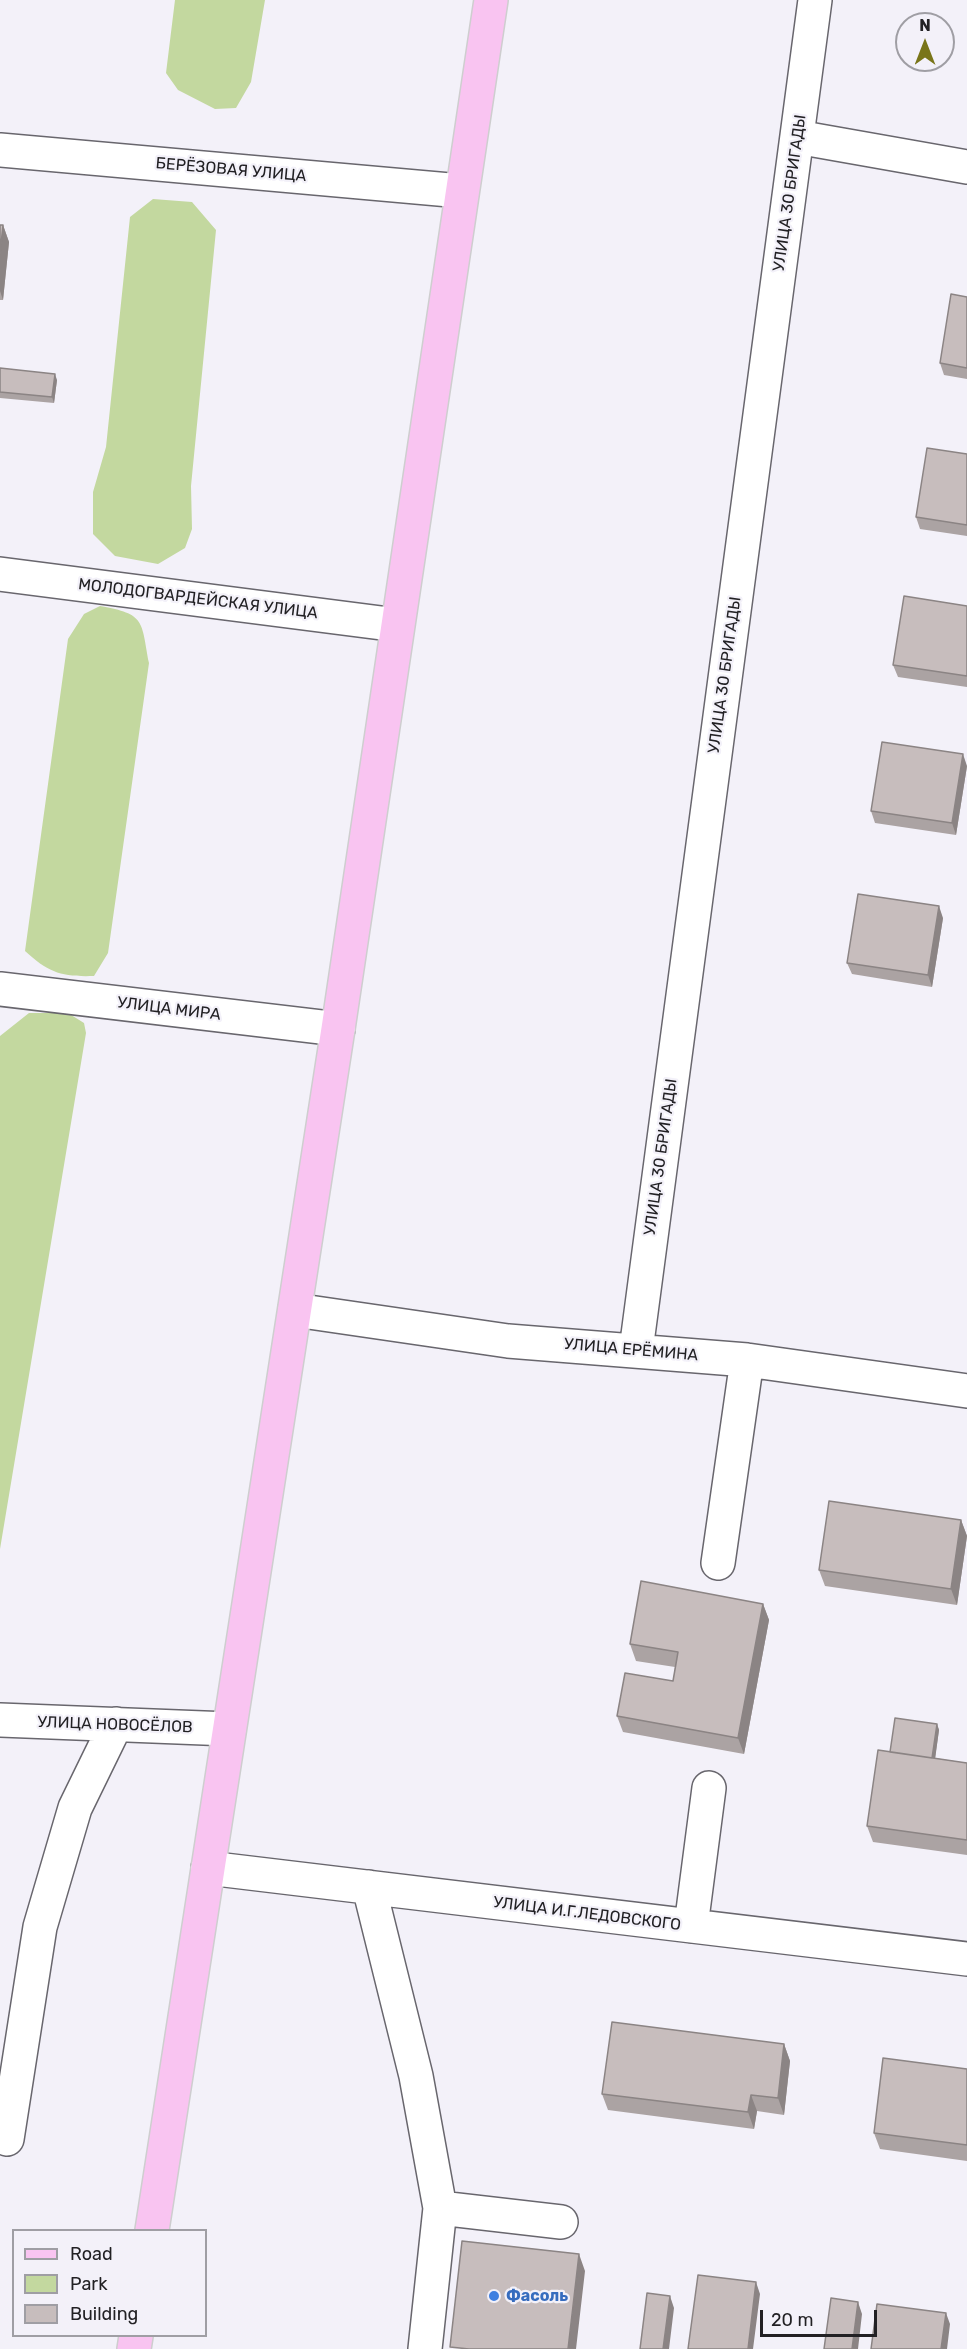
<!DOCTYPE html>
<meta charset="utf-8">
<style>
body{margin:0}
#map{position:relative;width:967px;height:2349px;overflow:hidden;background:#f3f1f9;font-family:Rubik,sans-serif}
canvas{display:block}
.legend{position:absolute;left:12px;top:2229px;width:195px;height:108px;box-sizing:border-box;background:#f3f1f9;border:2px solid #9f9ea4;margin:0;padding:8px 10px;list-style:none;font-size:18px;color:#222124}
.legend li{display:flex;align-items:center;gap:12px;height:30px}
.legend b{width:30px;border:2px solid #9f9ea4}
.north{position:absolute;left:895px;top:12px;width:60px;height:60px;box-sizing:border-box;background:#f3f1f9;border:2px solid #9f9ea4;border-radius:50%;rotate:0deg;font-size:16px;font-weight:700;line-height:24px;text-align:center;color:#222124}
.north::after{content:'';display:block;margin:auto;width:21px;height:27px;background:#797519;clip-path:polygon(50% 0,100% 100%,50% 72%,0 100%)}
.scale{position:absolute;left:760px;top:2310px;width:117px;height:27px;box-sizing:border-box;border:3px solid #222124;border-top:0;padding-left:8px;font-size:18px;line-height:21px;white-space:nowrap;color:#222124;-webkit-text-stroke:4px #f3f1f9;paint-order:stroke}
</style>
<div id="map">
<canvas width="967" height="2349"></canvas>
<ul class="legend">
<li><b style="height:8px;background:#f9c4f1"></b>Road</li>
<li><b style="height:16px;background:#c3d89f"></b>Park</li>
<li><b style="height:16px;background:#c7bdbd"></b>Building</li>
</ul>
<div class="north">N</div>
<div class="scale">20 m</div>
</div>
<script>
const g = document.querySelector('canvas').getContext('2d');
g.lineJoin = 'round';
function fill(path, color) { g.fillStyle = color; g.fill(path, 'evenodd'); }
function stroke(path, color, width, dash) { g.strokeStyle = color; g.lineWidth = width; g.lineCap = dash ? 'butt' : 'round'; g.setLineDash(dash || []); g.stroke(path); }
function drawText(font, color, halo, rows, align = 'center') {
  g.font = font + ' Rubik,sans-serif'; g.lineWidth = 4.5; g.setLineDash([]); g.textBaseline = 'middle'; g.strokeStyle = halo; g.fillStyle = color; for (const [text, x, y, turn = 0] of rows) {
    g.save(); g.translate(x, y); g.rotate((+turn || 0) * Math.PI / 180); g.textAlign = isNaN(turn) ? turn : align; if (halo) g.strokeText(text, 0, 0); g.fillText(text, 0, 0); g.restore();
  }
}
fill(new Path2D(`
 M 175,0 L 265,0 L 251,82 L 236,108 L 215,109 L 178,90 L 166,73 Z
 M 153,199 L 192,202 L 216,230 L 191,486 L 192,529 L 185,548 L 158,564 L 115,556 L 93,534 L 93,492 L 106,447 L 130,217 Z
 M 100,606 C 146,614 141,621 149,663 L 108,953 L 94,976 C 62,977 49,973 25,951 L 68,639 L 84,614 Z
 M 29,1013 L 68,1013 L 84,1023 L 86,1033 L 0,1549 L 0,1036 Z`), '#c3d89f');
const minor = new Path2D(`
 M 797,137 L 967,167
 M 0,150 L 461,191
 M 0,574 L 397,625
 M 0,989 L 338,1029
 M 295,1310 L 508,1341 L 747,1360 L 967,1391
 M 636,1350 L 815,0
 M 718,1563 L 747,1360
 M 0,1720 L 229,1729
 M 208,1868 L 967,1959
 M 369,1887 L 416,2076 L 440,2208
 M 691,1926 L 709,1788
 M 7,2139 L 40,1927 L 75,1808 L 116,1724
 M 425,2349 L 440,2208 L 561,2222`);
const major = new Path2D(`
 M 152,2230 L 338,1029 L 491,0
 M 134,2349 L 136,2336`);
stroke(minor, '#68666d', 36);
stroke(major, '#cececf', 36);
stroke(minor, '#fff', 33);
stroke(major, '#f9c4f1', 33);
fill(new Path2D(`
 M 0,225 L 3,225 L 9,242 L 3,300 L 0,300 Z
 M 967,297 L 967,379 L 944,375 L 940,363 Z
 M 0,368 L 57,380 L 54,403 L 0,398 Z
 M 967,454 L 967,536 L 920,529 L 916,517 Z
 M 967,606 L 967,687 L 898,677 L 893,665 Z
 M 967,766 L 956,835 L 875,823 L 871,811 Z
 M 943,918 L 932,987 L 852,974 L 847,963 Z
 M 961,1520 L 967,1536 L 957,1605 L 825,1586 L 819,1570 Z
 M 763,1604 L 769,1620 L 744,1754 L 623,1732 L 617,1716 L 673,1681 L 675,1667 L 636,1661 L 630,1644 Z
 M 937,1724 L 939,1730 L 935,1758 L 967,1763 L 967,1855 L 873,1842 L 867,1826 L 890,1752 Z
 M 784,2044 L 790,2061 L 784,2115 L 757,2111 L 754,2129 L 608,2110 L 602,2094 Z
 M 967,2069 L 967,2161 L 880,2149 L 874,2133 Z`), '#aba3a3');
fill(new Path2D(`
 M 3,225 L 9,242 L 3,300 L 0,291 L 0,254 Z
 M 55,374 L 57,380 L 54,403 L 52,397 Z
 M 963,754 L 967,766 L 956,835 L 952,823 Z
 M 939,906 L 943,918 L 932,987 L 928,975 Z
 M 961,1520 L 967,1536 L 957,1605 L 951,1589 Z
 M 763,1604 L 769,1620 L 744,1754 L 738,1738 Z
 M 937,1724 L 939,1730 L 934,1767 L 932,1761 Z
 M 784,2044 L 790,2061 L 784,2115 L 778,2098 Z
 M 751,2095 L 757,2111 L 754,2129 L 748,2112 Z
 M 579,2254 L 585,2271 L 576,2349 L 568,2349 Z
 M 756,2282 L 760,2294 L 753,2349 L 748,2349 Z
 M 670,2296 L 674,2308 L 669,2349 L 663,2349 Z
 M 858,2302 L 862,2314 L 858,2349 L 852,2349 Z
 M 946,2313 L 950,2324 L 947,2349 L 941,2349 Z`), '#8b8484');
const building = new Path2D(`
 M 0,225 L 3,225 L 0,254 Z
 M 951,294 L 967,297 L 967,368 L 940,363 Z
 M 0,368 L 55,374 L 52,397 L 0,392 Z
 M 927,448 L 967,454 L 967,525 L 916,517 Z
 M 904,596 L 967,606 L 967,676 L 893,665 Z
 M 882,742 L 963,754 L 952,823 L 871,811 Z
 M 858,894 L 939,906 L 928,975 L 847,963 Z
 M 829,1501 L 961,1520 L 951,1589 L 819,1570 Z
 M 641,1581 L 763,1604 L 738,1738 L 617,1716 L 625,1673 L 673,1681 L 678,1652 L 630,1644 Z
 M 895,1718 L 937,1724 L 932,1758 L 890,1752 Z
 M 878,1750 L 967,1763 L 967,1840 L 867,1826 Z
 M 612,2022 L 784,2044 L 778,2098 L 751,2095 L 748,2112 L 602,2094 Z
 M 883,2058 L 967,2069 L 967,2145 L 874,2133 Z
 M 462,2241 L 579,2254 L 568,2349 L 469,2349 L 450,2347 Z
 M 698,2275 L 756,2282 L 748,2349 L 688,2349 Z
 M 647,2293 L 670,2296 L 663,2349 L 640,2349 Z
 M 831,2298 L 858,2302 L 852,2349 L 824,2349 Z
 M 877,2304 L 946,2313 L 941,2349 L 871,2349 Z`);
fill(building, '#c7bdbd');
stroke(building, '#8b8484', 1.5);
for (const [x, y, r, color] of [
 [494,2296,6,"#3f7fe0"]
]) { const dot = new Path2D(); dot.arc(x, y, r, 0, 2 * Math.PI); g.fillStyle = color; g.fill(dot); stroke(dot, '#f3f1f9', 2); }
drawText('16px', '#222124', '#f3f1f9', [
 ["БЕРЁЗОВАЯ УЛИЦА",231,170,5],
 ["УЛИЦА 30 БРИГАДЫ",790,193,-82],
 ["МОЛОДОГВАРДЕЙСКАЯ УЛИЦА",198,599,7],
 ["УЛИЦА 30 БРИГАДЫ",725,675,-82],
 ["УЛИЦА МИРА",169,1009,7],
 ["УЛИЦА 30 БРИГАДЫ",661,1157,-82],
 ["УЛИЦА ЕРЁМИНА",631,1350,5],
 ["УЛИЦА НОВОСЁЛОВ",115,1725,2],
 ["УЛИЦА И.Г.ЛЕДОВСКОГО",587,1914,7]
]);
drawText('bold 16px', '#366cbe', '#f3f1f9', [
 ["Фасоль",506,2296]
], 'left');
</script>
